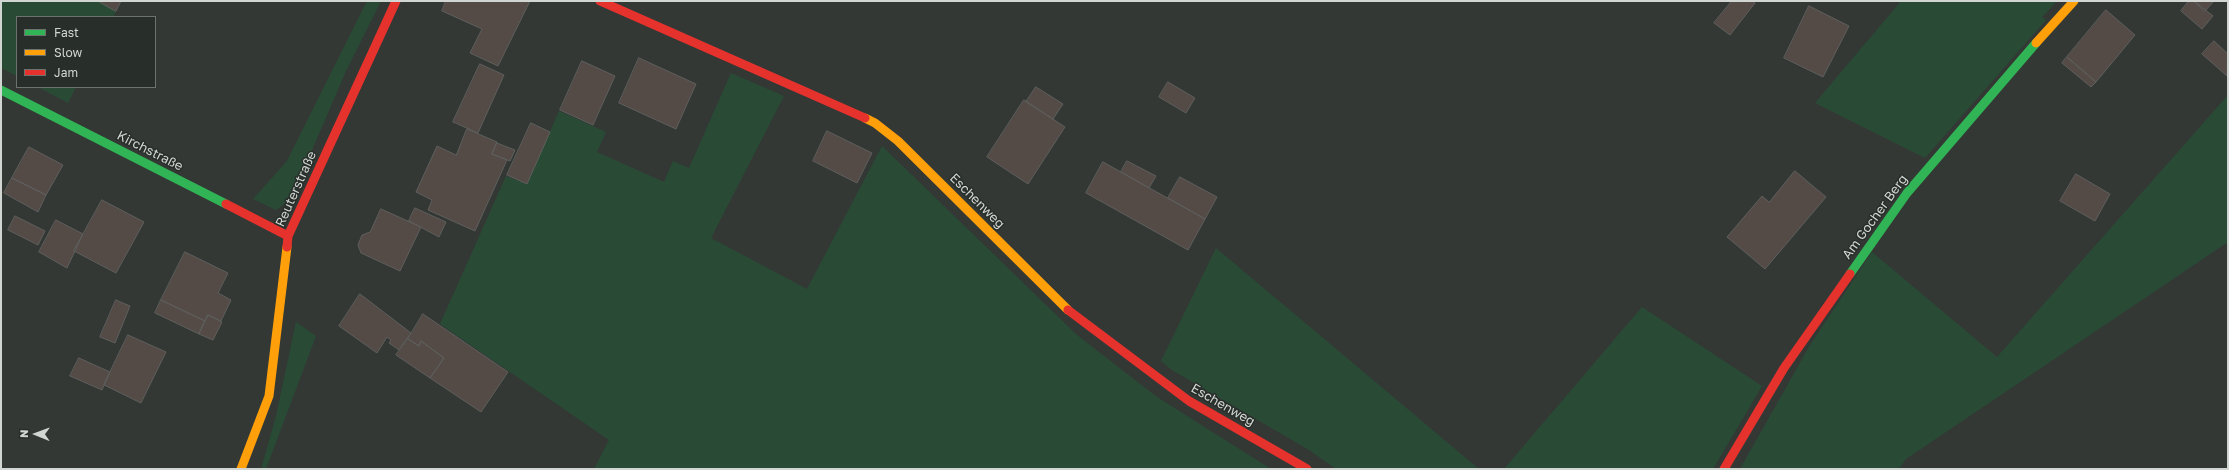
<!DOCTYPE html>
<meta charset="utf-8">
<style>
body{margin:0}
#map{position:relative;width:2229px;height:470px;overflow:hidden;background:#333835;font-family:"Golos Text",sans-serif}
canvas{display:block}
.frame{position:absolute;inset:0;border:2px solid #d2d6d3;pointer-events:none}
.legend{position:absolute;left:16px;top:16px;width:140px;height:72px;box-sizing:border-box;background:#282f2a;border:1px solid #6c726e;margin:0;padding:5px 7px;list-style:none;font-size:12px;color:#d2d6d3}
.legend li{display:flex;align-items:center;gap:8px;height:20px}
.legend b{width:20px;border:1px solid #6c726e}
.north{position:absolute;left:16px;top:414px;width:40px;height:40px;-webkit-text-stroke:3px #282f2a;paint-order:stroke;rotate:271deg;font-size:11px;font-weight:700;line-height:16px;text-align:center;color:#d2d6d3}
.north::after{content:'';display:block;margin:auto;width:14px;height:18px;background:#d2d6d3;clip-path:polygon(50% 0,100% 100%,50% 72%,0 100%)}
</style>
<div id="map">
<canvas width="2229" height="470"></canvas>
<div class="frame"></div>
<ul class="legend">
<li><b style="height:5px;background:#30b455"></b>Fast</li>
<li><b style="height:5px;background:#ff9f0a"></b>Slow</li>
<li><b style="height:5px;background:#e5322d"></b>Jam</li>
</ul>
<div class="north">N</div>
</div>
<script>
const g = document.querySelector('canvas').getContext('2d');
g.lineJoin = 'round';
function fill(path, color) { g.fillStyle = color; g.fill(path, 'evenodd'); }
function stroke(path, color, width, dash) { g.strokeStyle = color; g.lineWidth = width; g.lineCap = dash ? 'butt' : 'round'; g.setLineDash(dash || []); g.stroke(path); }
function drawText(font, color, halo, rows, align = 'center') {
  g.font = font + ' "Golos Text",sans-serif'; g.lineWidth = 3; g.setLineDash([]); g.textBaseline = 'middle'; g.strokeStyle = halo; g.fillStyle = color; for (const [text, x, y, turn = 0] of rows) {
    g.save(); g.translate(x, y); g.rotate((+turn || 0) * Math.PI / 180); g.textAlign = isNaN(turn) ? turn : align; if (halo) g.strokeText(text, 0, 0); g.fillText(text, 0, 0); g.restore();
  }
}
fill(new Path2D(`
 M 1,1 L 121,1 L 113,17 L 17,17 L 17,76 L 1,68 Z
 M 367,1 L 381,1 L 346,71 L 291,199 L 276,210 L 253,199 L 287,161 Z
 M 1901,1 L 2057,1 L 2042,17 L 2046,20 L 1925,158 L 1815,103 Z
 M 731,73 L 784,96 L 711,238 L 807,289 L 882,146 L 1077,335 L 1157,397 L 1271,469 L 594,469 L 609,440 L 440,324 L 506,176 L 527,184 L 559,111 L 606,132 L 597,152 L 664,182 L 673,161 L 689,168 Z
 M 38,87 L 76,87 L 68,103 Z
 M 2228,95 L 2228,242 L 1906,459 L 1899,469 L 1740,469 L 1810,345 L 1872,252 L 1997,357 Z
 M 1216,248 L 1479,469 L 1336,469 L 1309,450 L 1172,370 L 1161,361 Z
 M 1642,307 L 1762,386 L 1713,469 L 1504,469 Z
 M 296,322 L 316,336 L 266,469 L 261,469 L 276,416 Z`), '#294b36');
const building = new Path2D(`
 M 98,1 L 121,1 L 116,11 Z
 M 446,1 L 530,1 L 498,66 L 470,53 L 482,29 L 442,11 Z
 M 1732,1 L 1752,1 L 1755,3 L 1730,35 L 1714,23 Z
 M 2189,1 L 2194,1 L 2213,16 L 2202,29 L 2181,11 Z
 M 2194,1 L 2214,1 L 2205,11 Z
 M 1809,6 L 1849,26 L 1823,77 L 1784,58 Z
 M 2106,10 L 2135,35 L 2096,82 L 2067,57 Z
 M 2214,41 L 2228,54 L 2227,76 L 2202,54 Z
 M 2067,57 L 2096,82 L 2091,87 L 2062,63 Z
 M 639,58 L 696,84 L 676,129 L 619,103 Z
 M 582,61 L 615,76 L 593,125 L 560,110 Z
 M 480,64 L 504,75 L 478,133 L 453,122 Z
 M 1168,82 L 1195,98 L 1186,113 L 1159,97 Z
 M 1036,87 L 1063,104 L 1053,119 L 1026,102 Z
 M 1024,100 L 1065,127 L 1028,184 L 987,157 Z
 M 531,123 L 550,132 L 527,184 L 507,175 Z
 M 467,129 L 497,142 L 492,154 L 507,160 L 475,231 L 428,210 L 432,200 L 416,192 L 437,146 L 456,155 Z
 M 827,131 L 872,153 L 857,183 L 813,161 Z
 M 497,143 L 515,150 L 510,161 L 492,154 Z
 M 29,147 L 63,165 L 46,195 L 12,178 Z
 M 1127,161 L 1156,176 L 1149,188 L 1121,172 Z
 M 1103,162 L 1205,219 L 1188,250 L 1086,193 Z
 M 1795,171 L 1826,197 L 1765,269 L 1727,237 L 1762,196 L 1769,202 Z
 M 2076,174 L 2110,194 L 2095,221 L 2060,201 Z
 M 1180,177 L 1217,197 L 1205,219 L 1168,198 Z
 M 12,178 L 46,195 L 38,212 L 4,193 Z
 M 102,200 L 144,222 L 116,273 L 74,251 Z
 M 415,208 L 446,222 L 439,237 L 409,221 Z
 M 381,209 L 421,227 L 400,271 L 361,253 L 358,245 L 362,235 L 370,232 Z
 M 15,216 L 45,231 L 38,245 L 8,230 Z
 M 56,220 L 83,234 L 67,268 L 39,252 Z
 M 185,252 L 228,273 L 218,293 L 231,300 L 221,321 L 208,315 L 205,321 L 161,300 Z
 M 360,294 L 411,333 L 399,350 L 389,343 L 391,340 L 387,337 L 377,353 L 339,326 Z
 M 116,300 L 130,306 L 115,343 L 100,337 Z
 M 161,300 L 205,321 L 199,334 L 155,313 Z
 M 423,314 L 508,372 L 481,412 L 430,378 L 444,358 L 421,341 L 419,346 L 408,339 Z
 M 208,315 L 222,322 L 213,340 L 199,334 Z
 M 128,335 L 166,352 L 141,403 L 104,385 Z
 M 408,339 L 419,346 L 421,341 L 444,358 L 430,378 L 396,355 Z
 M 79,358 L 110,372 L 102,390 L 70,376 Z`);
fill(building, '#544b47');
stroke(building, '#5e5f5d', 1);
stroke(new Path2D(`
 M 1,90 L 226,204
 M 1850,274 L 1907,193 L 2036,43`), '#30b455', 9);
stroke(new Path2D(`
 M 2036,43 L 2074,1
 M 865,118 L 875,123 L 898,141 L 1068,310
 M 241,469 L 269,396 L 287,247`), '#ff9f0a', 9);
stroke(new Path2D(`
 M 600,1 L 865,118
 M 226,204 L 288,236
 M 287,247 L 288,236 L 396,1
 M 1068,310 L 1189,401 L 1307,469
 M 1724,469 L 1784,368 L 1850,274`), '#e5322d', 9);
drawText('13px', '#d2d6d3', '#282f2a', [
 ["Kirchstraße",150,151,27],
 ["Reuterstraße",296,189,-66],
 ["Eschenweg",977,201,45],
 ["Am Gocher Berg",1875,217,-54],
 ["Eschenweg",1223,405,30]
]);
</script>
